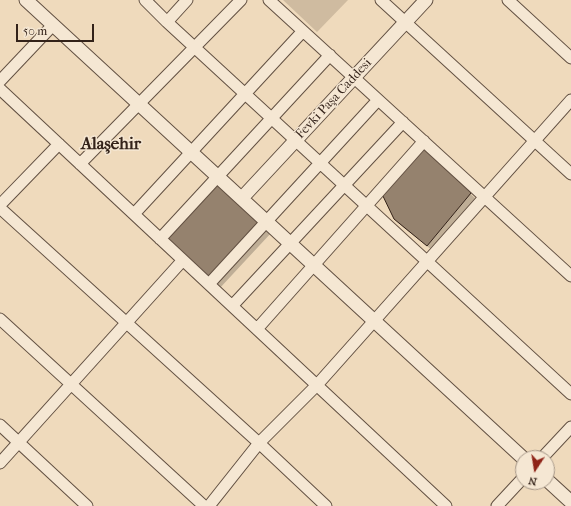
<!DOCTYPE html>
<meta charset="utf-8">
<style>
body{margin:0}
#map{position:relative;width:571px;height:506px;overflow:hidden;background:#efdabc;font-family:"IM FELL French Canon",serif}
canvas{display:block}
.north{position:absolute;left:515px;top:450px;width:40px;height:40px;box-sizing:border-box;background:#f5e7d3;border:1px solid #a79889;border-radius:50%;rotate:192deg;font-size:11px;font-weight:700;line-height:16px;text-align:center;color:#332219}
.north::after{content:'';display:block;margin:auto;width:14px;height:18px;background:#8f2418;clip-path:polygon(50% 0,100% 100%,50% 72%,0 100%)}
.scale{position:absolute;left:16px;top:24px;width:78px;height:18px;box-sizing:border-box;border:2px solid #332219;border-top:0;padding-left:5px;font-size:12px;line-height:14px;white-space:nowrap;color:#332219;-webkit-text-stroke:3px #f5e7d3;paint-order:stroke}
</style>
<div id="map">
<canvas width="571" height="506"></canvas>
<div class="north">N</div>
<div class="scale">50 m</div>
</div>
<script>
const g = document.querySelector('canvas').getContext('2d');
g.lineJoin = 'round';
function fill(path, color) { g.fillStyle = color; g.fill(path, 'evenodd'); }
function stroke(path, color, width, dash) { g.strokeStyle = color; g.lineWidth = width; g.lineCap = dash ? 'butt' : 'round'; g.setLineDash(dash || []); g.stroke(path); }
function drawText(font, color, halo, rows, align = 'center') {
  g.font = font + ' "IM FELL French Canon",serif'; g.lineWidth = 3; g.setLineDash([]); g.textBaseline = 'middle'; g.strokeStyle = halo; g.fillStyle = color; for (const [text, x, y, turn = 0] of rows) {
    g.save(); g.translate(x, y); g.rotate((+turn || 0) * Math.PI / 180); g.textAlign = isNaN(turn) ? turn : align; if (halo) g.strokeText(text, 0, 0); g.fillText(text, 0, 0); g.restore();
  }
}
fill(new Path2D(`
 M 283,0 L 348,0 L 317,32 Z`), '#cfbba0');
fill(new Path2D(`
 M 424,149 L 480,203 L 437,254 L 404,228 L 394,219 Z
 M 218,182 L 272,232 L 219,289 L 165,238 Z`), '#0003');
const building = new Path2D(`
 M 424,147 L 471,193 L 427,246 L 394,219 L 381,192 Z
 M 218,180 L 263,222 L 209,280 L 164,238 Z`);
fill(building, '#95826e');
stroke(building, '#332219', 1);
const minor = new Path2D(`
 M 145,0 L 167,22 L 571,394
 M 269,0 L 571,276
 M 381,0 L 571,174
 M 508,0 L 571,58
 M 167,22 L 187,0
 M 0,81 L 53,25
 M 0,89 L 446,506
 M 80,164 L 241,0
 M 0,205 L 59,144
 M 0,208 L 259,443 L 326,506
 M 134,214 L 303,31
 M 160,239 L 330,55
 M 209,284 L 378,100
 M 232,306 L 403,122
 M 0,319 L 204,506
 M 257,329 L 424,141
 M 0,425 L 87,506
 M 542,458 L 571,427
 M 0,463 L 183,260
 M 209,506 L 259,443 L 317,385 L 571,100
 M 497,506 L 523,478`);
const tertiary = new Path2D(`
 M 26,0 L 523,458
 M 242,198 L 426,0
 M 547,480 L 571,502`);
stroke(minor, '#625042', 13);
stroke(tertiary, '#625042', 15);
stroke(minor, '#f5e7d3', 11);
stroke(tertiary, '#f5e7d3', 13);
drawText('13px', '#332219', '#f5e7d3', [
 ["Fevki Paşa Caddesi",334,99,-47]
]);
drawText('bold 17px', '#332219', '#f5e7d3', [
 ["Alaşehir",111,145]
]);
</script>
